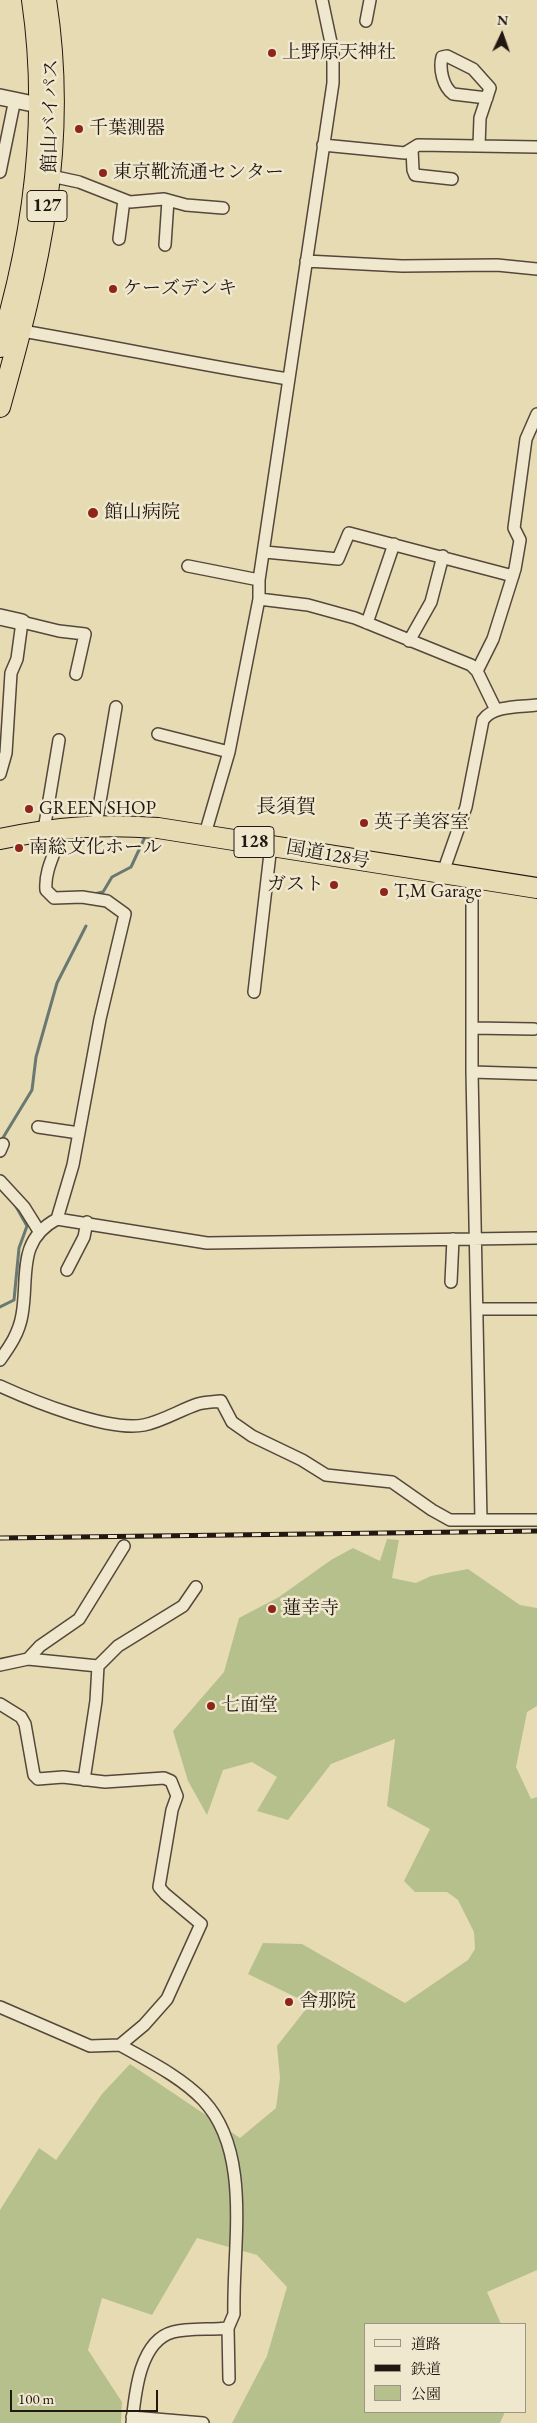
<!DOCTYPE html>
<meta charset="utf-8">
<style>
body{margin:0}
#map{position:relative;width:537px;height:2423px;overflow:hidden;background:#e7dbb4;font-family:"EB Garamond","Noto Serif JP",serif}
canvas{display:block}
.legend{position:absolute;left:364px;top:2323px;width:162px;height:90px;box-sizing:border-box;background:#efe8ce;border:1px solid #9d9483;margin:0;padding:6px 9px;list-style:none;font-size:15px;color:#231712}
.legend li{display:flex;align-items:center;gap:10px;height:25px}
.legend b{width:25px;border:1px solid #9d9483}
.north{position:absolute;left:477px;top:10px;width:50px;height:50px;-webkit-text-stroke:4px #efe8ce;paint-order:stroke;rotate:3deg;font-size:14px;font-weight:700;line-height:20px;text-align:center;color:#231712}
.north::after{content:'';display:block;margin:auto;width:18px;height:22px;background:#231712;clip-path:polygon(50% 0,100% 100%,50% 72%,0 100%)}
.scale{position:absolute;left:10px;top:2390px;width:148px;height:22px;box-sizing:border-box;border:2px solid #231712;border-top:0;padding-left:6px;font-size:15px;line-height:18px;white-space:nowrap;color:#231712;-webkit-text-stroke:4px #efe8ce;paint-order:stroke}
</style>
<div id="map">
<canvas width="537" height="2423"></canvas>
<ul class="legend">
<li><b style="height:6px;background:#efe8ce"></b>道路</li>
<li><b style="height:6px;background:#231712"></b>鉄道</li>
<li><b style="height:14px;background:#b6c08d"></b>公園</li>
</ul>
<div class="north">N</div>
<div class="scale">100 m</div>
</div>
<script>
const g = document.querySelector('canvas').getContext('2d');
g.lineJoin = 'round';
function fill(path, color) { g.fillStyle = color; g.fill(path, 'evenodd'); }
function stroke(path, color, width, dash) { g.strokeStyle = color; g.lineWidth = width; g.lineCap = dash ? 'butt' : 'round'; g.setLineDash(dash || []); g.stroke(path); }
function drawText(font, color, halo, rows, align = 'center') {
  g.font = font + ' "EB Garamond","Noto Serif JP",serif'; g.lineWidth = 5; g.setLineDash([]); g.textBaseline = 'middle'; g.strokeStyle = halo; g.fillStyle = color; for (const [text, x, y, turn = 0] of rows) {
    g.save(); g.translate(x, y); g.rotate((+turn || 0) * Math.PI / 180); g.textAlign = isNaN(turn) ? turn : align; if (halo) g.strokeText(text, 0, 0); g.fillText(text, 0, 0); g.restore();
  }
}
fill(new Path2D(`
 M 387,1539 L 399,1540 L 392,1578 L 416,1583 L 431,1576 L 468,1569 L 520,1605 L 537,1608 L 537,1706 L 527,1712 L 516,1767 L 531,1799 L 537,1797 L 537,2270 L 487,2292 L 501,2324 L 366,2324 L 366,2412 L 505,2412 L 500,2423 L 232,2423 L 267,2356 L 287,2287 L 257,2255 L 197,2238 L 152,2315 L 102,2298 L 88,2350 L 122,2402 L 121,2423 L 0,2423 L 0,2210 L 39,2148 L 56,2160 L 102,2094 L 130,2064 L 240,2138 L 276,2108 L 280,2078 L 277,2046 L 310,2004 L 248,1974 L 263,1943 L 302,1944 L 405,2003 L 468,1960 L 475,1949 L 474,1932 L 458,1900 L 447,1892 L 415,1892 L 404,1881 L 430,1829 L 387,1806 L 395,1739 L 331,1764 L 288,1820 L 257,1811 L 277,1777 L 252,1762 L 223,1770 L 207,1815 L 188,1781 L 173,1731 L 224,1672 L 239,1618 L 279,1597 L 331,1560 L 353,1548 L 380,1561 Z`), '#b6c08d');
stroke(new Path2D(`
 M 94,894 L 103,892 L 112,877 L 131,867 L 145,837
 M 1,1141 L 32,1090 L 36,1057 L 57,983 L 86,926
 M 0,1307 L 14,1300 L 19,1248 L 27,1226 L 14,1203`), '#697972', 3);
const minor = new Path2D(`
 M 366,21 L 370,0
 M 323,145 L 405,153 L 418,145 L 537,147
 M 479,146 L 480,118 L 490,88 L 473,69 L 447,56 L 442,57 C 439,69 443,87 453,94 L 487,98
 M 412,149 L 413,170 L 415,175 L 452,179
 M 0,172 L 15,99
 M 51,176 L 79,182 L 130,202 L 164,199 L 186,205 L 223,208
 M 119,239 L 124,200
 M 165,245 L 168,200
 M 306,261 L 402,266 L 497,265 L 537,269
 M 22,331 C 111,346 199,365 288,379
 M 265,552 L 338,559 L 349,533 L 513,576
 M 188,566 L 259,580
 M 259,599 L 308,605 L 355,618 L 471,665 L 477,671
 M 367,623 L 394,544
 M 409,641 L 431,602 L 443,556
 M 496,710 L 477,671 L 493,639 L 515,569 L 520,540 L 514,528 L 526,439 L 537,414
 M 158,734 L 229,752
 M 0,774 L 6,753 L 11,673 L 17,659 L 22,622 L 59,631 L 85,634 L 76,674
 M 96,825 L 116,707
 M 44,830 L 59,740
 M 205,834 L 229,752 L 259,599 L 259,580 L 333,83 L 333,52 L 322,0
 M 442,875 L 466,807 L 483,720 C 493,705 520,707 537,705
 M 472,879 L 472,1072 L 481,1520
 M 254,992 L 271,845
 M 472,1028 L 534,1029
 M 472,1072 L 537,1074
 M 38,1127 L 79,1133
 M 0,1151 L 3,1144
 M 0,1181 L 24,1207 L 39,1231
 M 57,1219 L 73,1165 L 100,1019 L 125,914 L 107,901 L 82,897 L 54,898 L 46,890 C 44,868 58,849 63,827
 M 67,1270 L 84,1237 L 87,1222
 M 451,1282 L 453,1239
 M 478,1309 L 537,1309
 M 0,1360 C 10,1346 19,1333 22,1315 C 29,1277 16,1241 57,1219 L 207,1243 L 537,1238
 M 0,1386 C 33,1401 109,1432 144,1425 C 163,1421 180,1410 198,1404 C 205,1402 214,1402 221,1401 L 232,1422 L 252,1436 L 302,1460 L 326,1475 L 392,1482 L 432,1510 L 450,1520 L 537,1520
 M 28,1659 L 40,1646 L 79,1619 L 124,1546
 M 0,1665 L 28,1659 L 98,1666
 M 0,1704 L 21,1717 L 25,1724 L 34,1775 L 38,1779 L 63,1777 L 105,1782 L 164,1778 L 171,1781 L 177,1796 L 172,1810 L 159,1887 L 165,1894 L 201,1924 L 167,1999 L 144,2025 L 120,2045 L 90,2046 L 0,2007
 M 84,1780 L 96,1701 L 98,1666 L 118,1646 L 183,1606 L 196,1587
 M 120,2045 C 148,2061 180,2076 203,2100 C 253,2153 232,2248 234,2314 L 228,2328 L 229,2379
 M 132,2417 L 203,2423
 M 132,2423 C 135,2395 139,2341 173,2332 C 188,2328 211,2330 228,2328`);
const tertiary = new Path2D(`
 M 0,97 L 48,107
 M 0,617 L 22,622`);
const trunk = new Path2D(`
 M 0,347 C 34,235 49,116 32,0
 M 0,407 C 39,268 69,146 46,0
 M 0,839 C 58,827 98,824 158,828 L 537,888`);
stroke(minor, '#54483a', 14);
stroke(tertiary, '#54483a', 18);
stroke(trunk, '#231712', 22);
stroke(minor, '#efe8ce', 11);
stroke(tertiary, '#efe8ce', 15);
stroke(trunk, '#e7dbb4', 20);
const rail = new Path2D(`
 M 0,1538 L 537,1531`);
stroke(rail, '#231712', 5);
stroke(rail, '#efe8ce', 3, [9]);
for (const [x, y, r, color] of [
 [272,53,5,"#8f2418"],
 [79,129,5,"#8f2418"],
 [103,173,5,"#8f2418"],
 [113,289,5,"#8f2418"],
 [93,513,6,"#8f2418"],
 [29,809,5,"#8f2418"],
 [364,823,5,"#8f2418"],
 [19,848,5,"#8f2418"],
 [334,885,5,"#8f2418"],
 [384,892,5,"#8f2418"],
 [272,1609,5,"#8f2418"],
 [211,1706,5,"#8f2418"],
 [289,2002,5,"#8f2418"]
]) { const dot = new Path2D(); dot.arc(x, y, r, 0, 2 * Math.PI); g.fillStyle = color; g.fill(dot); stroke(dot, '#efe8ce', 2); }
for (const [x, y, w] of [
 [47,206,40],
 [254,842,40]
]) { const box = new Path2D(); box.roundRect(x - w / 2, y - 15.5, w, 31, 4); g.fillStyle = '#efe8ce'; g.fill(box); stroke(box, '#231712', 1); }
drawText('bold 18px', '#231712', null, [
 ["127",47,206],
 ["128",254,842]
]);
drawText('19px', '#231712', '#efe8ce', [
 ["上野原天神社",282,53],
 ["千葉測器",89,129],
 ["東京靴流通センター",113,173],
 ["ケーズデンキ",123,289],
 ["館山病院",104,513],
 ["GREEN SHOP",39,809],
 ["英子美容室",374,823],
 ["南総文化ホール",29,848],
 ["ガスト",324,885,"right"],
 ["T,M Garage",394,892],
 ["蓮幸寺",282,1609],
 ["七面堂",221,1706],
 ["舎那院",299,2002]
], 'left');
drawText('19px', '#231712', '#efe8ce', [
 ["館山バイパス",51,116,-89],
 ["国道128号",328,855,10]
]);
drawText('20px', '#231712', '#efe8ce', [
 ["長須賀",286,808]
]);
</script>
